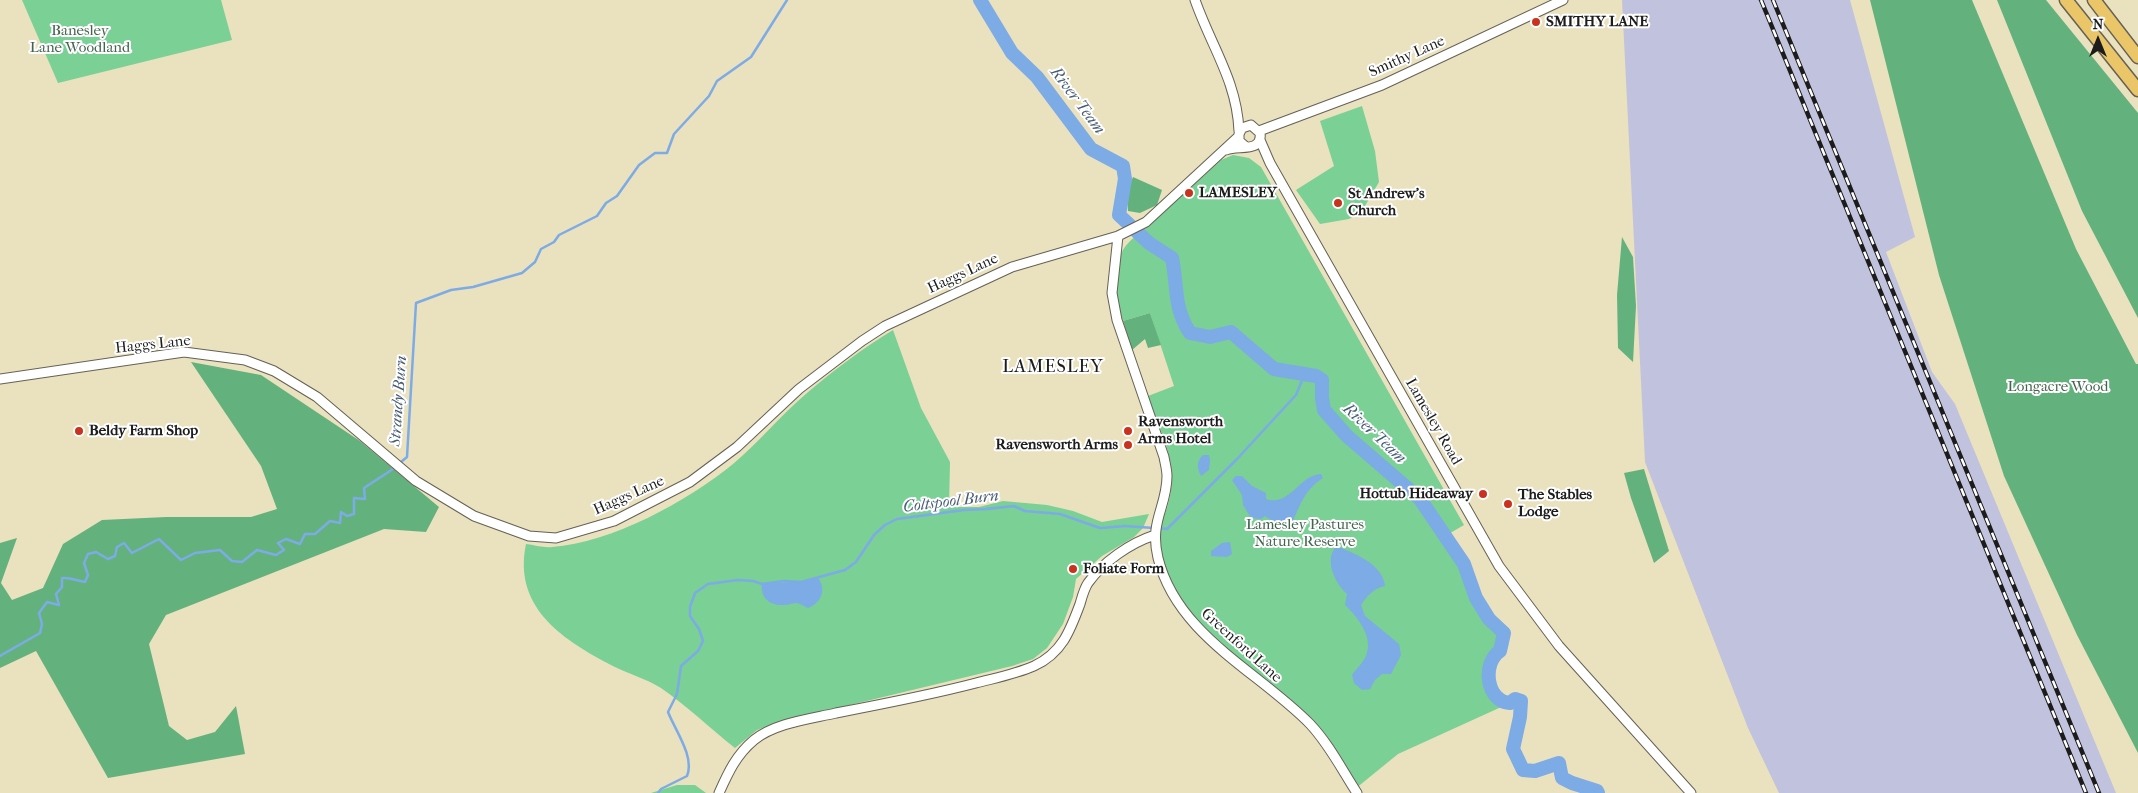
<!DOCTYPE html>
<style>
body{margin:0}
#map{position:relative;width:2138px;height:793px;overflow:hidden;background:#eae1be;font-family:"IM FELL French Canon",serif}
canvas{display:block}
.north{position:absolute;left:2073px;top:15px;width:50px;height:50px;-webkit-text-stroke:4px #fff;paint-order:stroke;rotate:0deg;font-size:14px;font-weight:700;line-height:20px;text-align:center;color:#1c1c1c}
.north::after{content:'';display:block;margin:auto;width:18px;height:22px;background:#1c1c1c;clip-path:polygon(50% 0,100% 100%,50% 72%,0 100%)}
</style>
<div id="map">
<canvas width="2138" height="793"></canvas>
<div class="north">N</div>
</div>
<script>
const g = document.querySelector('canvas').getContext('2d');
g.lineJoin = 'round';
function fill(path, color) { g.fillStyle = color; g.fill(path, 'evenodd'); }
function stroke(path, color, width, dash) { g.strokeStyle = color; g.lineWidth = width; g.lineCap = dash ? 'butt' : 'round'; g.setLineDash(dash || []); g.stroke(path); }
function drawText(font, color, halo, rows, align = 'center') {
  g.font = font + ' "IM FELL French Canon",serif'; g.lineWidth = 4; g.setLineDash([]); g.textBaseline = 'middle'; g.strokeStyle = halo; g.fillStyle = color; for (const [text, x, y, turn = 0] of rows) {
    g.save(); g.translate(x, y); g.rotate((+turn || 0) * Math.PI / 180); g.textAlign = isNaN(turn) ? turn : align; if (halo) g.strokeText(text, 0, 0); g.fillText(text, 0, 0); g.restore();
  }
}
fill(new Path2D(`
 M 1622,0 L 1850,0 L 1915,237 L 1886,252 L 1932,372 L 1955,404 L 2116,793 L 1779,793 L 1748,728 L 1645,462 Z`), '#c1c2dd');
fill(new Path2D(`
 M 22,0 L 221,0 L 232,40 L 58,83 Z
 M 1362,106 L 1375,151 L 1379,182 L 1362,211 L 1349,219 L 1320,224 L 1296,190 L 1334,166 L 1320,121 Z
 M 1233,155 L 1249,158 L 1261,167 L 1464,525 L 1445,536 L 1464,564 L 1476,598 L 1489,619 L 1504,633 L 1500,651 L 1492,656 L 1487,672 L 1490,684 L 1497,698 L 1503,703 L 1510,703 L 1398,754 L 1355,789 L 1309,724 L 1204,634 L 1174,595 L 1155,535 C 1162,527 1163,518 1167,508 C 1181,464 1161,436 1148,396 L 1174,386 L 1150,313 L 1123,321 C 1116,299 1111,276 1121,254 C 1127,240 1140,234 1150,224 C 1174,203 1198,181 1221,160 Z
 M 893,330 L 921,408 L 950,462 L 949,507 L 979,507 L 1003,501 L 1047,505 L 1073,511 L 1102,522 L 1149,514 L 1143,528 L 1134,537 L 1102,556 L 1076,579 L 1073,597 L 1063,624 L 1047,648 L 1033,659 L 1012,666 L 775,723 L 757,730 L 735,748 C 711,729 686,705 661,688 C 645,678 626,673 609,664 C 560,638 513,606 526,544 C 534,545 544,548 552,547 C 611,543 688,501 733,464 C 759,442 781,415 807,393 C 834,370 863,348 893,330 Z
 M 677,785 L 695,785 L 706,793 L 651,793 Z`), '#7ad095');
fill(new Path2D(`
 M 1870,0 L 1972,0 L 2076,249 L 2136,364 L 2138,364 L 2138,753 L 2077,635 L 2004,476 L 1939,275 Z
 M 1997,0 L 2046,0 L 2138,113 L 2138,318 L 2082,211 Z
 M 1133,177 L 1162,190 L 1157,205 L 1140,213 L 1128,211 L 1127,191 Z
 M 1622,237 L 1633,257 L 1636,306 L 1633,362 L 1618,348 L 1617,295 Z
 M 1150,313 L 1161,345 L 1148,348 L 1145,339 L 1132,350 L 1123,321 Z
 M 191,362 L 261,375 L 360,441 L 439,507 L 426,532 L 384,529 L 166,615 L 149,644 L 169,726 L 187,740 L 215,732 L 236,706 L 245,754 L 108,778 L 36,651 L 0,668 L 0,543 L 17,538 L 1,583 L 12,600 L 43,588 L 63,544 L 102,520 L 166,517 L 251,517 L 277,509 L 261,466 Z
 M 1644,469 L 1669,551 L 1654,563 L 1631,498 L 1624,473 Z`), '#63b27e');
fill(new Path2D(`
 M 1203,455 L 1209,455 L 1210,461 L 1209,470 L 1201,476 C 1197,468 1196,462 1203,455 Z
 M 1321,474 L 1323,478 C 1307,487 1300,504 1293,521 C 1283,523 1274,523 1265,516 L 1261,519 L 1251,518 L 1243,505 L 1242,495 L 1232,480 L 1236,476 L 1242,476 L 1252,486 L 1266,493 L 1266,499 C 1290,507 1299,475 1321,474 Z
 M 1230,542 L 1232,554 L 1227,557 L 1211,556 L 1211,551 L 1222,543 Z
 M 1336,546 C 1354,553 1383,564 1385,586 C 1374,588 1367,596 1361,605 L 1365,616 L 1399,644 L 1401,655 L 1391,674 L 1382,674 L 1375,680 L 1370,689 L 1362,690 L 1354,683 L 1352,675 C 1356,669 1363,663 1366,656 C 1374,638 1358,617 1345,605 L 1347,594 C 1335,583 1324,561 1336,546 Z
 M 818,578 C 827,590 821,603 808,608 C 804,606 801,604 797,603 C 792,603 789,605 785,605 C 771,606 760,599 762,584 C 781,583 799,582 818,578 Z`), '#7cabe6');
stroke(new Path2D(`
 M 1159,528 L 1167,529 L 1237,459 L 1296,395 L 1305,373
 M 0,656 L 40,633 L 42,624 L 39,613 L 47,602 L 59,605 L 56,594 L 62,587 L 62,578 C 71,577 77,581 85,582 L 88,575 L 84,563 L 88,554 L 96,552 L 108,559 L 115,556 L 117,547 L 124,543 L 132,553 L 159,539 L 181,560 L 195,553 L 220,550 L 232,561 L 242,562 L 257,550 L 276,555 L 284,550 L 278,543 L 286,539 L 300,544 L 305,534 L 315,534 L 330,521 L 340,523 L 341,512 L 347,516 L 354,514 L 354,498 L 365,499 L 364,488 L 390,471 L 407,457 L 416,303 L 451,290 L 473,287 L 522,273 L 535,262 L 541,249 L 554,242 L 559,235 L 597,216 L 606,203 L 617,196 L 639,165 L 655,153 L 667,153 L 674,134 L 709,96 L 717,81 L 751,57 L 787,0
 M 658,793 L 661,789 L 687,776 C 695,757 675,730 668,712 L 677,694 L 681,666 L 698,651 L 703,641 L 699,629 L 690,616 L 690,607 L 695,593 L 708,584 L 738,580 L 753,581 L 762,584 L 784,581 L 801,582 L 845,570 L 856,562 L 874,535 L 885,525 L 897,519 L 964,510 L 986,509 L 1014,506 L 1025,511 L 1060,514 L 1100,528 L 1125,526 L 1154,528`), '#7cabe6', 2.5);
stroke(new Path2D(`
 M 980,0 L 1012,53 L 1037,77 L 1091,149 L 1123,166 L 1125,179 L 1119,215 L 1149,243 L 1172,258 C 1178,287 1173,307 1190,333 L 1210,337 L 1231,332 L 1274,369 L 1316,376 L 1322,380 L 1322,398 L 1324,410 L 1347,436 L 1420,499 L 1464,564 L 1476,598 L 1489,619 L 1504,633 L 1500,651 C 1481,664 1487,702 1510,703 L 1515,699 L 1521,701 L 1520,717 L 1513,749 L 1523,770 L 1535,771 L 1559,763 L 1562,778 L 1572,783 L 1597,791 L 1598,793`), '#7cabe6', 14);
const tertiary = new Path2D(`
 M 1195,0 C 1211,46 1237,81 1239,131
 M 1259,131 L 1382,85 L 1563,0
 M 1260,140 L 1270,163 L 1499,566 L 1559,646 L 1691,793
 M 1226,150 C 1238,145 1263,153 1260,133 L 1251,125 L 1242,128 L 1239,134 L 1239,141 L 1246,147
 M 1118,236 L 1112,293 L 1117,320 L 1164,457 C 1165,463 1167,470 1167,476 C 1167,507 1149,521 1158,558 C 1177,635 1258,671 1310,724 C 1329,744 1342,770 1357,793
 M 0,379 L 184,352 L 245,360 L 274,371 L 317,397 L 416,481 L 474,516 L 529,536 L 556,538 L 614,521 L 690,482 L 737,447 L 799,389 L 862,341 L 885,326 L 1012,267 L 1118,236 L 1146,222 L 1238,137
 M 719,793 C 728,773 736,755 754,740 C 775,723 810,719 836,713 C 883,704 930,695 976,683 C 995,678 1016,674 1034,666 C 1062,653 1070,631 1080,604 C 1082,597 1084,589 1088,583 C 1103,562 1130,543 1155,535`);
const trunk = new Path2D(`
 M 2066,0 L 2138,90
 M 2094,0 L 2138,57`);
stroke(tertiary, '#646155', 11);
stroke(trunk, '#646155', 15);
stroke(tertiary, '#fff', 9);
stroke(trunk, '#ebc669', 12);
const rail = new Path2D(`
 M 1761,0 L 2086,793
 M 1773,0 L 2099,793`);
stroke(rail, '#1c1c1c', 4.5);
stroke(rail, '#fff', 2.5, [8]);
for (const [x, y, r, color] of [
 [1536,22,5,"#c8321e"],
 [1189,193,5,"#c8321e"],
 [1338,203,5,"#c8321e"],
 [79,431,5,"#c8321e"],
 [1128,431,5,"#c8321e"],
 [1128,445,5,"#c8321e"],
 [1483,494,5,"#c8321e"],
 [1508,504,5,"#c8321e"],
 [1073,569,5,"#c8321e"]
]) { const dot = new Path2D(); dot.arc(x, y, r, 0, 2 * Math.PI); g.fillStyle = color; g.fill(dot); stroke(dot, '#fff', 2); }
drawText('bold 15px', '#1c1c1c', '#fff', [
 ["SMITHY LANE",1546,22],
 ["LAMESLEY",1199,193],
 ["St Andrew's",1348,194],
 ["Church",1348,211],
 ["Ravensworth",1138,422],
 ["Arms Hotel",1138,439],
 ["Beldy Farm Shop",89,431],
 ["Ravensworth Arms",1118,445,"right"],
 ["Hottub Hideaway",1473,494,"right"],
 ["The Stables",1518,495],
 ["Lodge",1518,512],
 ["Foliate Form",1083,569]
], 'left');
drawText('15px', '#42644c', '#fff', [
 ["Banesley",80,31],
 ["Lane Woodland",80,48],
 ["Longacre Wood",2058,387],
 ["Lamesley Pastures",1305,525],
 ["Nature Reserve",1305,542]
]);
drawText('15px', '#1c1c1c', '#fff', [
 ["Smithy Lane",1407,57,-24],
 ["Haggs Lane",963,274,-25],
 ["Haggs Lane",153,345,-6],
 ["Lamesley Road",1433,422,60],
 ["Haggs Lane",629,496,-24],
 ["Greenford Lane",1241,646,42]
]);
drawText('italic 16px', '#475c77', '#fff', [
 ["River Team",1077,101,53],
 ["Strandy Burn",399,401,-86],
 ["River Team",1374,434,43],
 ["Coltspool Burn",951,502,-7]
]);
g.letterSpacing = '1px';
drawText('18px', '#1c1c1c', '#fff', [
 ["LAMESLEY",1053,368]
]);
g.letterSpacing = '0px';
</script>
